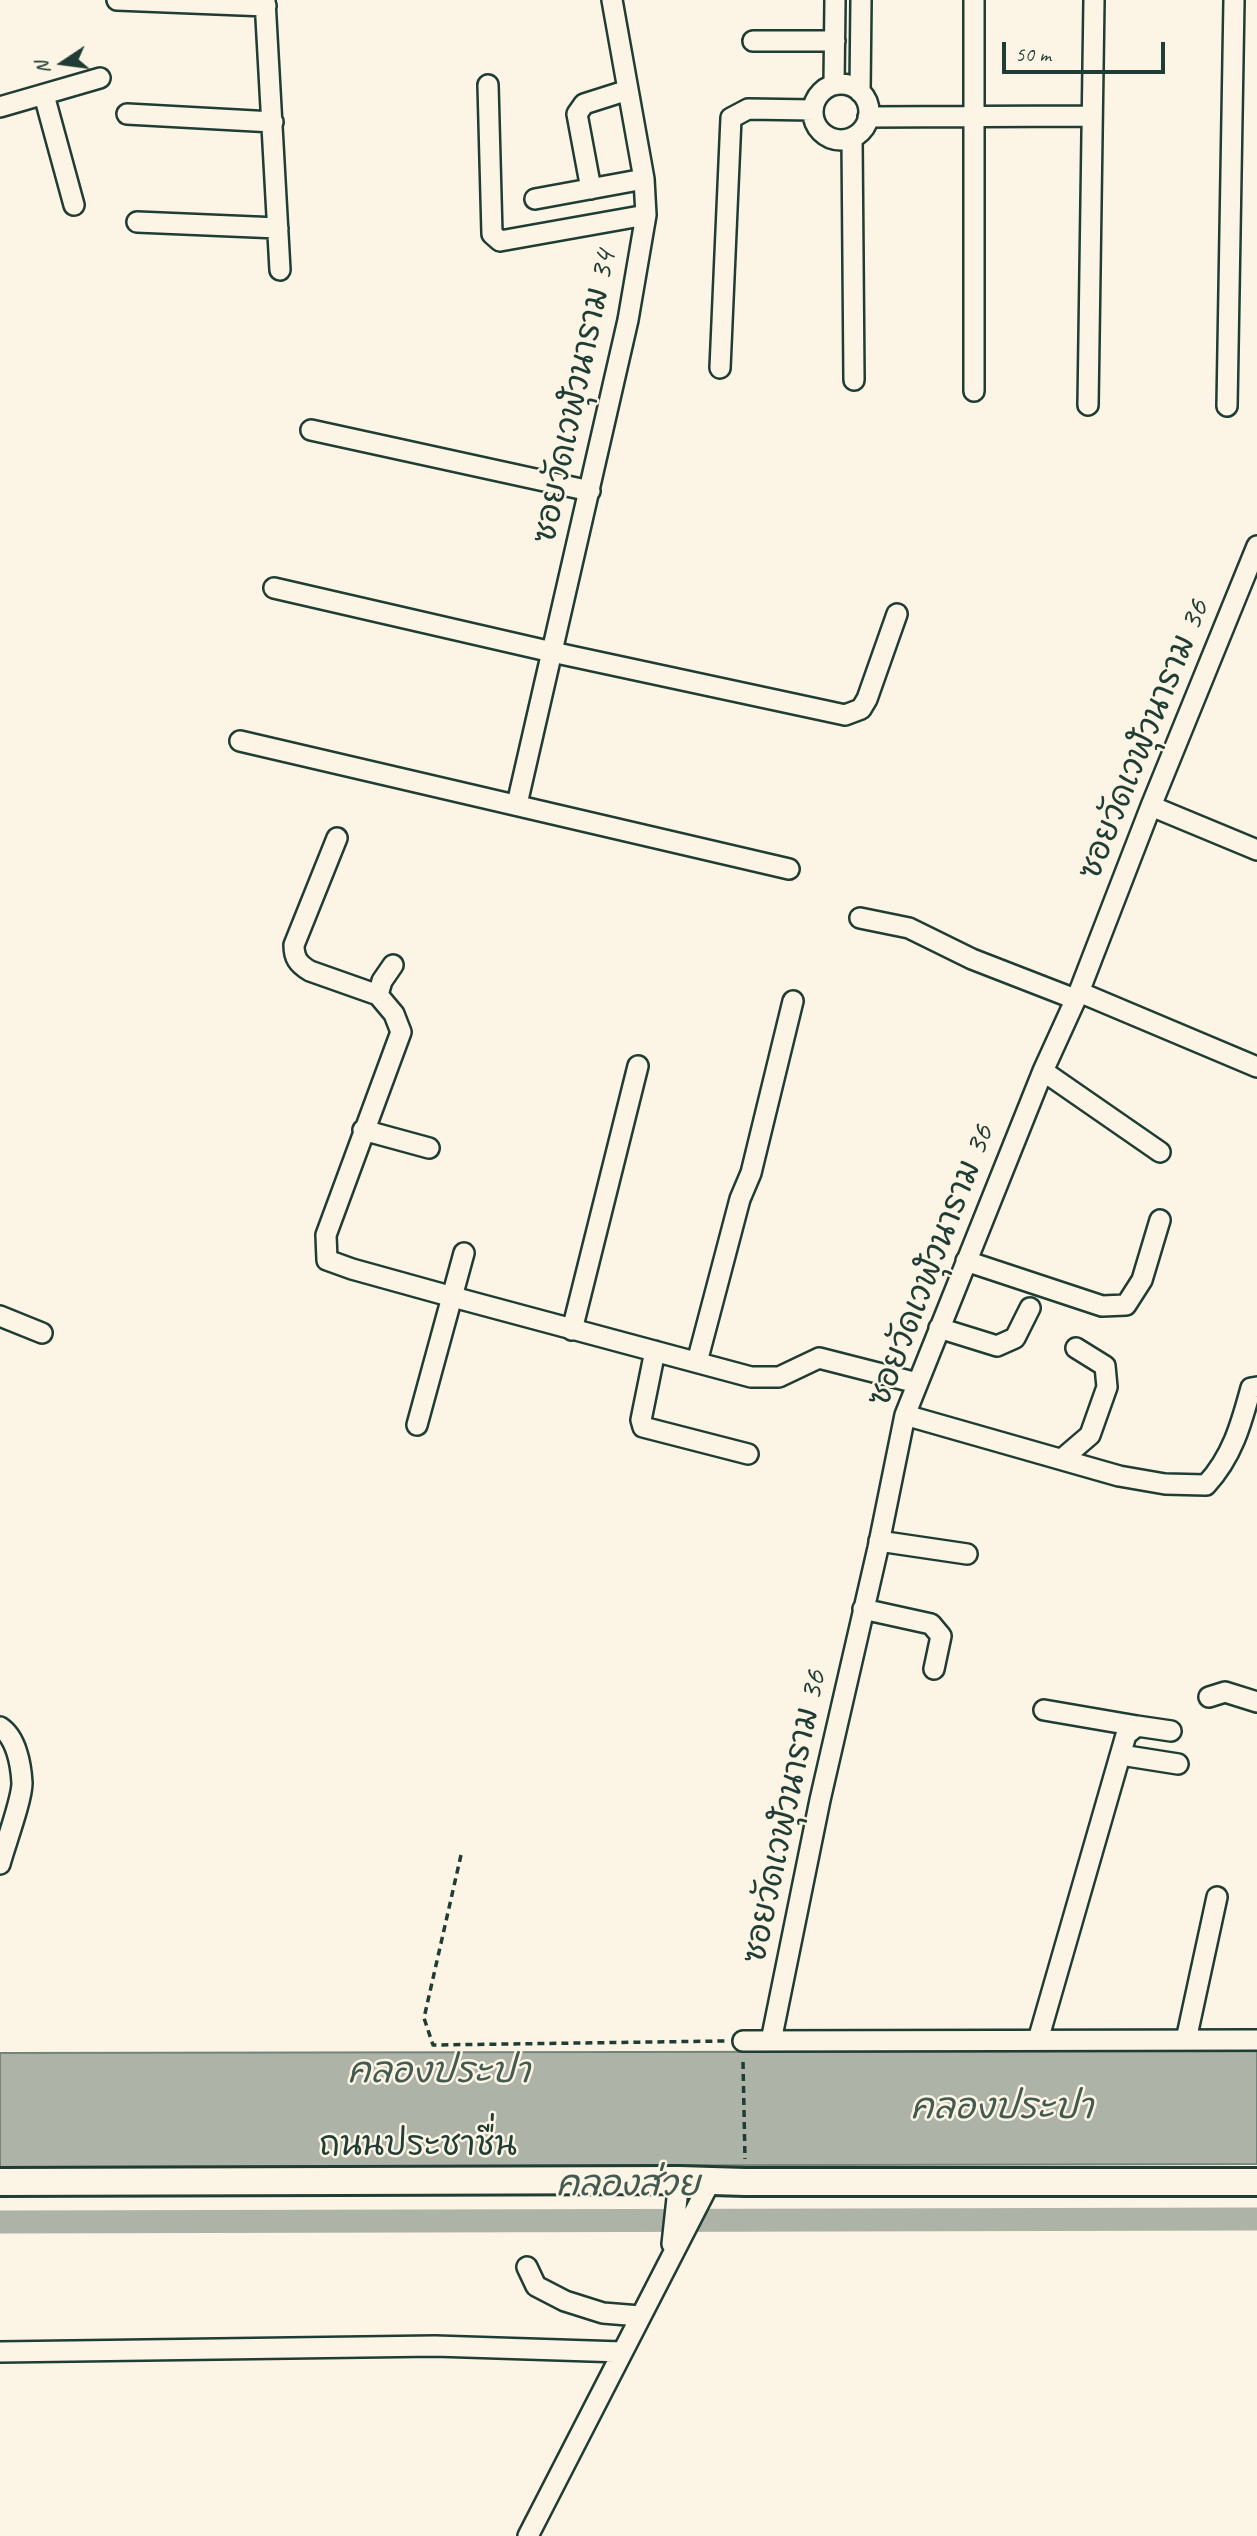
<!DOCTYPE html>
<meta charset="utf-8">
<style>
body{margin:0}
#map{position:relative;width:1257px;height:2536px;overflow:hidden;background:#fcf5e5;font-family:Caveat,sans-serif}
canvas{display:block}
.north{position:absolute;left:28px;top:28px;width:70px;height:70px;-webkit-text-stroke:5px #fcf5e5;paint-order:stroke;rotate:257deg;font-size:19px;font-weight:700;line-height:28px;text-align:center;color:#1f3d34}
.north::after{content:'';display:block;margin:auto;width:24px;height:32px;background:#1f3d34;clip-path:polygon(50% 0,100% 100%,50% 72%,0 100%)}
.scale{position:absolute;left:1002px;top:42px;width:163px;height:32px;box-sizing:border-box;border:4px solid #1f3d34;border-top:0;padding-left:9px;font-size:21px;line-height:24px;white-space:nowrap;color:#1f3d34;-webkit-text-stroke:5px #fcf5e5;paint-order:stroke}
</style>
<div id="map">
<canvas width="1257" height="2536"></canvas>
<div class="north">N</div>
<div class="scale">50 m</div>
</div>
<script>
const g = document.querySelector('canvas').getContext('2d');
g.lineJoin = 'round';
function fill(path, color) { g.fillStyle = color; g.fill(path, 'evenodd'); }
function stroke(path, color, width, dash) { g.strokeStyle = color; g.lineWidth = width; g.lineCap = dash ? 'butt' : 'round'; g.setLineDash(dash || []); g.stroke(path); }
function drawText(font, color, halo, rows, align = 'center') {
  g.font = font + ' Caveat,"Playpen Sans Thai",sans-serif'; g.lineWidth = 5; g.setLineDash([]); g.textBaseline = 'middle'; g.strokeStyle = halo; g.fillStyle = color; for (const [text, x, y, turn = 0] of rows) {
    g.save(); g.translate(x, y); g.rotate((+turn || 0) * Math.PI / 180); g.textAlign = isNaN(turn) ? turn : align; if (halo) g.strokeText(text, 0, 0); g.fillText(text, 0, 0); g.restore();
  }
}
const water = new Path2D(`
 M 1257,2051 L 1257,2164 L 0,2167 L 0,2053 Z`);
fill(water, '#aeb3a7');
stroke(water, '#758479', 2);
stroke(new Path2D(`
 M 0,2222 L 1257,2219`), '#aeb3a7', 23);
const street = new Path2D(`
 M 117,0 L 266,6
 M 265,0 L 280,270
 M 753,41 L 835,41
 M813 112a28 28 0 1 1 56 0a28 28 0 1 1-56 0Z
 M 488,85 L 492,234 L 500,241 L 646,215
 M 834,85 L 835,0
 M 860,92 L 861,0
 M 44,95 L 74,205
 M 0,107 L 100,78
 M 127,114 L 273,122
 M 868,117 L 1092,116
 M 852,138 L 854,380
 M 591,189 L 577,114 L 584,104 L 628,90
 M 535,199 L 644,179
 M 137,222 L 278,228
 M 720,368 L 731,118 L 748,109 L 813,110
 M 974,391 L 974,0
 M 1088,405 L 1094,0
 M 1227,406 L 1234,0
 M 311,430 L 590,491
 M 274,588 L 552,652 L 845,715 L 861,709 L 867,699 L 897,614
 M 240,741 L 789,869
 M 517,804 L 628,320 L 646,215 L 644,179 L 612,0
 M 1151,806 L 1257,850
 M 337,838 L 294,945 C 294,958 298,964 310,971 L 378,995
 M 860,918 L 909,928 L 972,959 L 1075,999
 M 393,965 L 382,981 L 378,995 L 394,1014 L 401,1032 L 326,1235 L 327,1260 L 352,1269 L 453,1297 L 751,1377 L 779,1377 L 819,1358 L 917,1383
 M 1079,992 L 1257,1067
 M 1043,1071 L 1160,1152
 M 363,1130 L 429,1148
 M 966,1261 L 1102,1306 L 1126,1305 L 1142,1280 L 1160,1220
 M 0,1316 L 42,1333
 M 939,1328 L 997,1346 L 1015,1338 L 1030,1308
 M 572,1330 L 638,1066
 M 655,1351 L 641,1420 L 643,1427 L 748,1454
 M 697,1362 L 740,1199 L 751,1173 L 793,1001
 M 905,1415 L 1119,1476 L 1165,1484 L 1206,1485 C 1232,1457 1241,1425 1251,1388 L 1257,1387
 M 417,1425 L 464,1253
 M 1062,1459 L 1090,1435 L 1107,1387 L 1105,1366 L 1076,1348
 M 879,1541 L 967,1554
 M 863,1609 L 931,1624 L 941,1636 L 934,1669
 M 1209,1697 L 1225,1692 L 1257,1702
 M 1044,1710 L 1137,1726
 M 0,1727 C 16,1737 21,1764 22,1783 C 22,1800 5,1845 0,1864
 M 1121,1755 L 1178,1764
 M 1038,2040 L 1126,1735 L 1137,1726 L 1171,1731
 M 1186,2040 L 1217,1897
 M 743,2041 L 1257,2040
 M 771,2041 L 820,1800 L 878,1548 L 905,1415 L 1043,1071 L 1079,992 L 1151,806 L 1257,546
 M 672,2244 L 679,2180
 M 527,2267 L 536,2286 L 565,2301 L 603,2313 L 640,2316
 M 0,2352 L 435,2346 L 622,2352
 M 528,2536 L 711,2180`);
const secondary = new Path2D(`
 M 0,2182 L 679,2180 L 745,2182 L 1257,2182`);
stroke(street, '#1f3d34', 24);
stroke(secondary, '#1f3d34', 32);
stroke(new Path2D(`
 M 461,1855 L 424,2018 L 433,2045 L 725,2041
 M 743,2062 L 745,2159`), '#1f3d34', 3.5, [7, 5]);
stroke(street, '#fcf5e5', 19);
stroke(secondary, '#fcf5e5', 26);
drawText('33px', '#1f3d34', '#fcf5e5', [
 ["ซอยวัดเวฬุวนาราม 34",576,397,-78],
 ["ซอยวัดเวฬุวนาราม 36",1145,740,-68],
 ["ซอยวัดเวฬุวนาราม 36",932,1266,-69],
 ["ซอยวัดเวฬุวนาราม 36",786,1817,-78],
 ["ถนนประชาชื่น",418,2146]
]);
drawText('italic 35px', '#435a51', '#fcf5e5', [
 ["คลองประปา",439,2073],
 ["คลองประปา",1002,2109],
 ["คลองส่วย",628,2186]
]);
</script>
